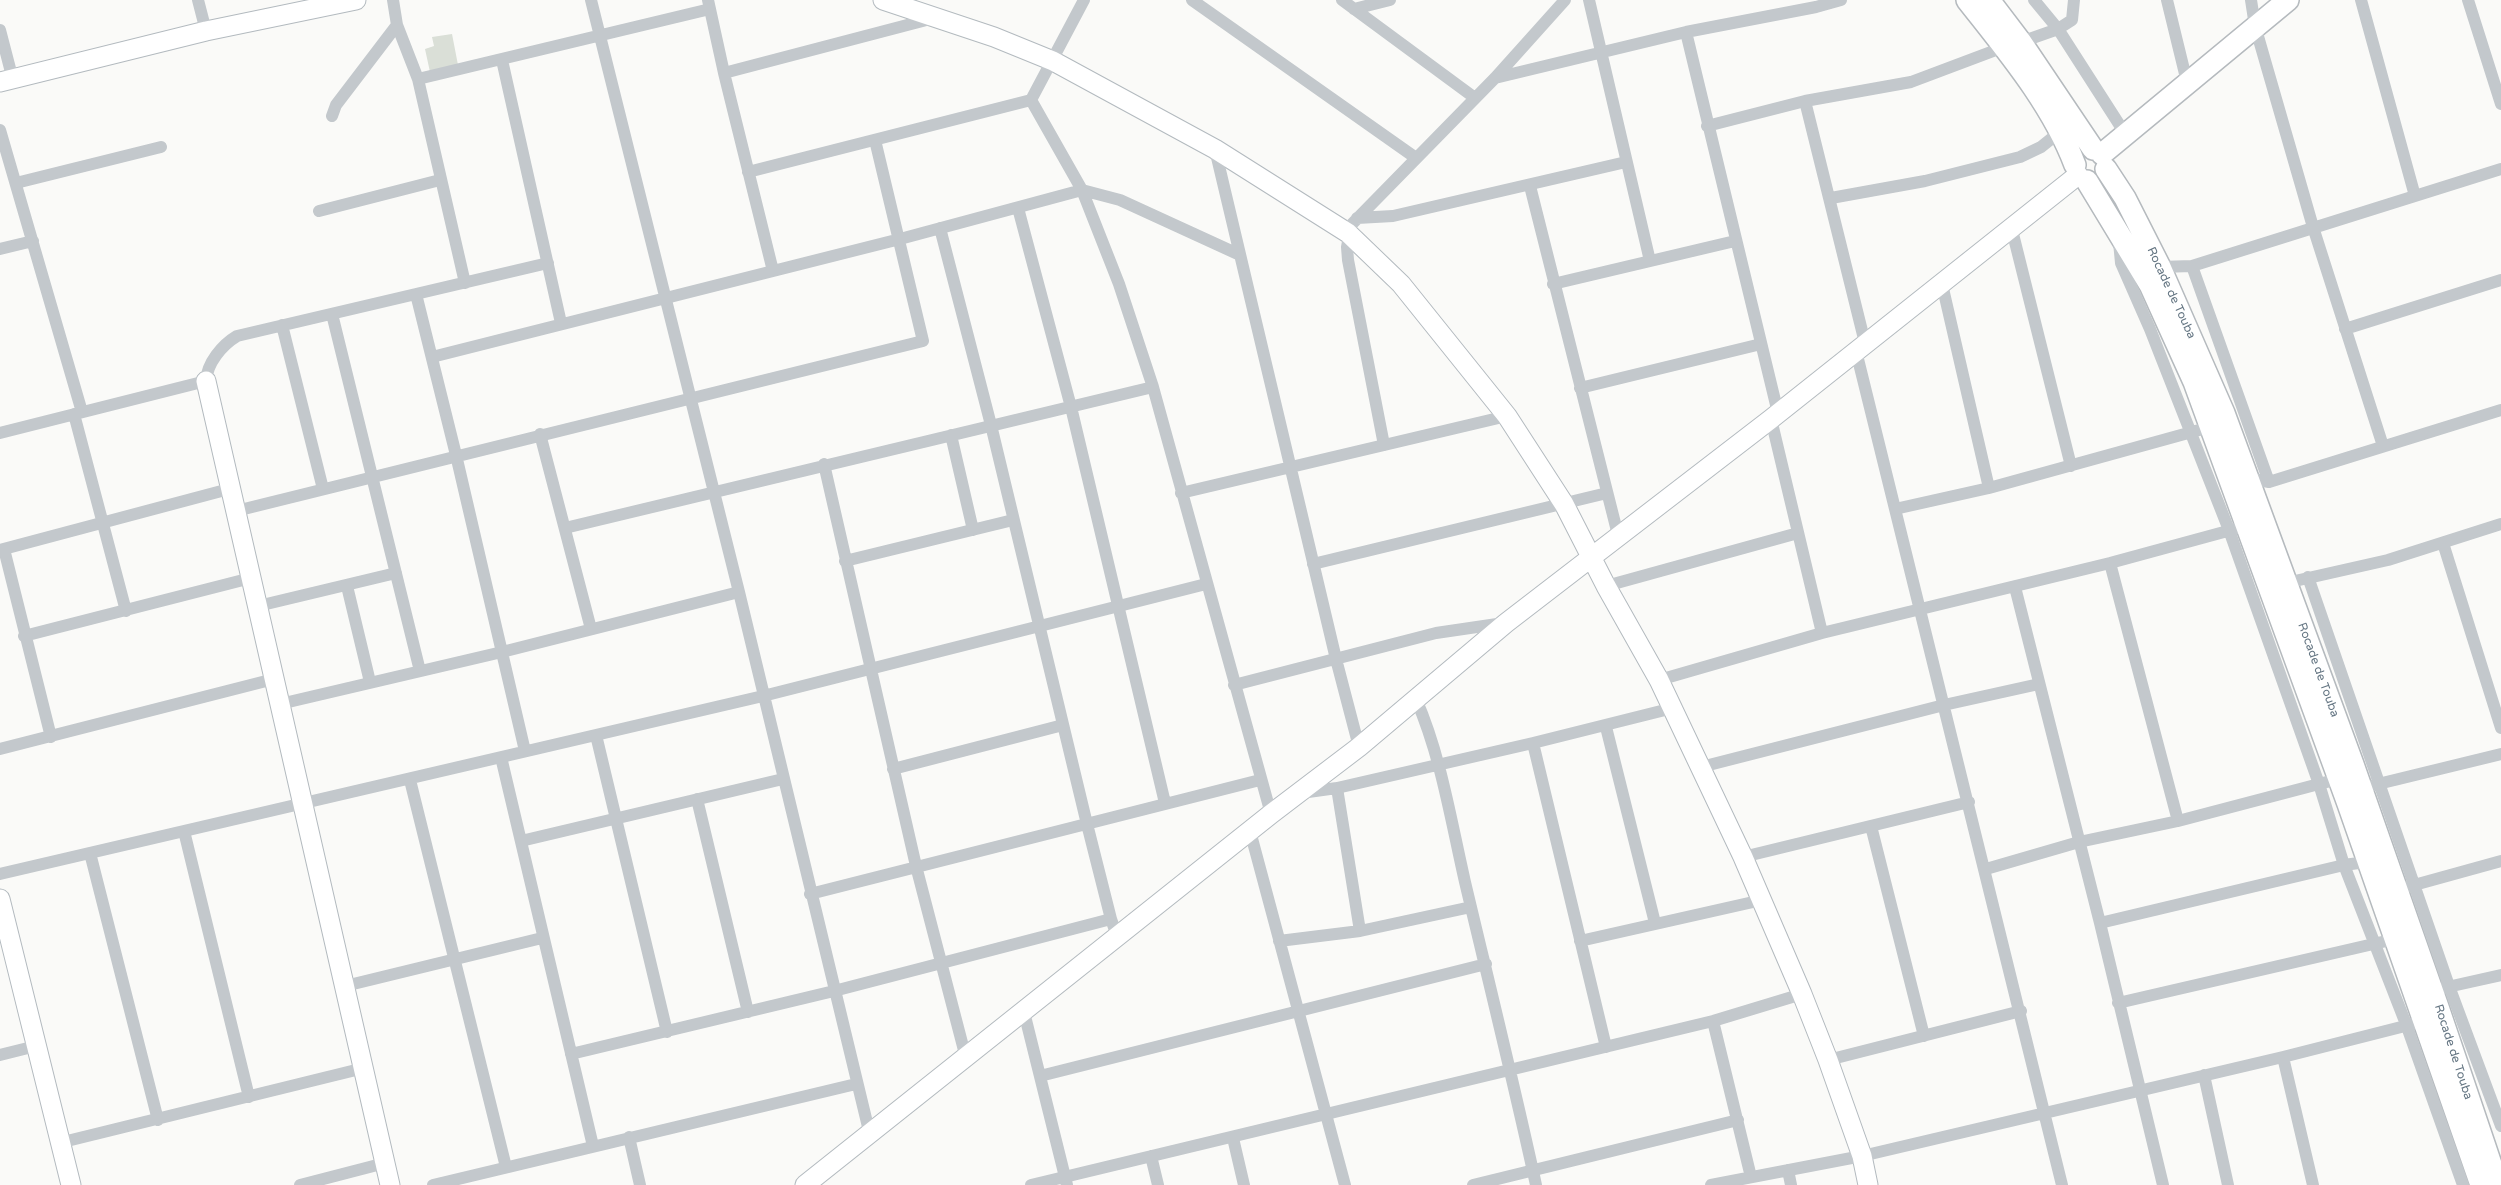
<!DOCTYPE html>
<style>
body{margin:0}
canvas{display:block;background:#fafaf8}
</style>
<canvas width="2501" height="1185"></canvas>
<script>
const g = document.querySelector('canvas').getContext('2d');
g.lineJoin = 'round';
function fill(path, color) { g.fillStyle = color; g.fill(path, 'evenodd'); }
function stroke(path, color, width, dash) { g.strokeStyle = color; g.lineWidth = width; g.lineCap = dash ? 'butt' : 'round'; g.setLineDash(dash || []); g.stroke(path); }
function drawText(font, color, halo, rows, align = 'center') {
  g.font = font + ' "Varela Round",sans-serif'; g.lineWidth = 5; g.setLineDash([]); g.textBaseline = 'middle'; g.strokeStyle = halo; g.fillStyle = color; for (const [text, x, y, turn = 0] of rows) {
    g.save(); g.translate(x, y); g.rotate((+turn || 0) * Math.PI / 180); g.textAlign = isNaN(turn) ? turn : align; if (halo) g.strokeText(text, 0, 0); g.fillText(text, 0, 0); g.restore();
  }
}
fill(new Path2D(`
 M 452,34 L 458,65 L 430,72 L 425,49 L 434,46 L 432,37 Z`), '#dadfd7');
const secondary = new Path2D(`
 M 883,0 L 994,37 L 1053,61 L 1215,149 L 1348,233 L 1401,284 L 1507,416 L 1564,504 L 1606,586 L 1659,680 L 1743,857 L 1802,994 L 1828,1060 L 1862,1156 L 1868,1185
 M 0,82 L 206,31 L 356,0
 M 206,381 L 390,1185
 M 0,899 L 71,1185
 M 805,1185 L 1271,814 L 1359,747 L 1506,623 L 1771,419 L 2078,175`);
const primary = new Path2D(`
 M 1967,0 C 2007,51 2052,104 2075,165
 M 1989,0 L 2021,42 L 2093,149
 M 2102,154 L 2288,0
 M 2106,169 L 2125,198 L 2160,267 L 2224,413 L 2353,764 L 2438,1007 L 2498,1185
 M 2087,181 L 2150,285 L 2194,382 L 2348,804 L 2481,1185`);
stroke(secondary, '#b3babf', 21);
stroke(primary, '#b5babe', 24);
stroke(new Path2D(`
 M 198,0 L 206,31
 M 393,0 L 397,25 L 418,79 L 465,283
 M 591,0 L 739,592 L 870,1135
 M 708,0 L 724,73 L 773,271
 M 1084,0 L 1031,100 L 1082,190 L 1119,284 L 1153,387 L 1271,814
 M 1192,0 L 1416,158
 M 1342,0 L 1475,98
 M 1589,0 L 1650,261
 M 2034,0 L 2058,29 L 2126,135
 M 2167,0 L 2187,82
 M 2251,0 L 2255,26 L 2313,227 L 2383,446
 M 2361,0 L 2415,196
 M 2468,0 L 2501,104
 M 1354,9 L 1390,0
 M 0,30 L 13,80
 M 1686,32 L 1778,413
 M 2021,42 L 2058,29 L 2072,20 L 2074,0
 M 502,60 L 561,323
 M 724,73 L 934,18
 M 1495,78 L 1686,32 L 1816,7 L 1841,0
 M 418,79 L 710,9
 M 1805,101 L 1865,343
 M 332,116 L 336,105 L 397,25
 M 1707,126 L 1805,101 L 1911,82 L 2004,47
 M 0,130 L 82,412
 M 1215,149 L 1336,659 L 1359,747
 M 748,172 L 1031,100
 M 16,183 L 161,147
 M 1530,186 L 1618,535
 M 1831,198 L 1925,181 L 2020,157 L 2041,147 L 2061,131
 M 1018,208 L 1071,407 L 1165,803
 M 319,211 L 440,180
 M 1357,218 L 1393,216 L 1626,162
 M 2011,226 L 2071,466
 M 940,228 L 991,425 L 1087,824 L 1111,919 L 1117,936
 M 2119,242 L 2121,263 L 2150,329 L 2229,530 L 2319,784 L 2344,865 L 2406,1024 L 2463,1185
 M 0,249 L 33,241
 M 2192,266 L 2269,482
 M 2160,267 L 2192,266 L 2501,169
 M 1553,284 L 1735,241
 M 1942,284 L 1989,488
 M 416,294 L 456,455 L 525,751
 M 332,314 L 420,671
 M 282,325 L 323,489
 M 2345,329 L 2501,280
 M 1856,351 L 2062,1185
 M 432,357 L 900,239 L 1082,190 L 1120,200 L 1240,255
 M 1580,388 L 1761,344
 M 74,414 L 126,611
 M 1771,419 L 1822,633
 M 0,433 L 206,381 C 207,363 222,345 237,336 L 548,263
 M 540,434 L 591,629
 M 951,435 L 973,530
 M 1384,445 L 1348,260 L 1347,247 L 1351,225 L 1495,78 L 1565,0
 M 824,464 L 916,866 L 966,1058
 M 2247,478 L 2269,482 L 2501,410
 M 1181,493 L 1507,416
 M 1895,509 L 1989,488 L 2210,427
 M 236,511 L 923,341 L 875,140
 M 565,528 L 1153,387
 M 2443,543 L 2501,728
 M 4,549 L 51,737
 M 0,550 L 229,489
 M 845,561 L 1013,520
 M 2110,563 L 2178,821
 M 1313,564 L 1607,493
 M 2308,577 L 2449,986 L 2501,1126
 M 2286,583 L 2388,560 L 2501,524
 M 347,586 L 370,682
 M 1606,586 L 1798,533
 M 2015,587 L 2100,923 L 2163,1185
 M 258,606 L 396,573
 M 24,636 L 251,578
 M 1659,680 L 1822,633 L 2110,563 L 2235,529
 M 1234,685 L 1436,633 L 1504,623
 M 1416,699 C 1441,756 1451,821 1465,882 C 1489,983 1514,1084 1536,1185
 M 280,704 L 502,652 L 739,592
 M 1606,727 L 1655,923
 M 596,735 L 667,1032
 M 1533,743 L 1606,1047
 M 0,749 L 274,679
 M 501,757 L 593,1146
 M 1701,767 L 1944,705 L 2039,684
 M 893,769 L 1063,725
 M 410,780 L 506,1167
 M 2374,785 L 2501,754
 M 1337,788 L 1360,931
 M 1301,793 L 1337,788 L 1533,743 L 1673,708
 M 697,799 L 748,1012
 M 1871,826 L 1924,1036
 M 184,831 L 249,1097
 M 1250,831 L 1345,1185
 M 521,841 L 783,779
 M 90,853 L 158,1120
 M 1743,857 L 1969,802
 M 1986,869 L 2079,842 L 2178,821 L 2338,779
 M 0,874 L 763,696 L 1206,584
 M 2407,887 L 2501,861
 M 810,894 L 1260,780
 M 2100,923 L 2344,865 L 2366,862
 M 1279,941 L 1360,931 L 1471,907
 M 1580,941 L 1762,900
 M 345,986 L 542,938
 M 2443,988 L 2501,975
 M 2118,1003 L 2395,939
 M 1024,1012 L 1067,1185
 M 1713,1021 L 1751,1177
 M 571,1054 L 834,991 L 1111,919
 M 0,1055 L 36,1046
 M 2283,1057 L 2313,1185
 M 1828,1060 L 2021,1011
 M 2204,1075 L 2228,1185
 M 1040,1076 L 1486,964
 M 629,1137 L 640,1185
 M 1233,1138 L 1244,1185
 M 59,1143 L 364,1068
 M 1151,1156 L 1158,1185
 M 1788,1170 L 1791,1185
 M 300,1185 L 385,1163
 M 433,1185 L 856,1084
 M 1031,1185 L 1713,1021 L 1802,994
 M 1473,1185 L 1738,1120
 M 1711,1185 L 1862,1156 L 2283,1057 L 2413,1024`), '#c3c8cc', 12);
stroke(secondary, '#fff', 19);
stroke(primary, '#fff', 21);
drawText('12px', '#657683', '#fff', [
 ["Rocade de Touba",2171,293,65],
 ["Rocade de Touba",2318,670,70],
 ["Rocade de Touba",2453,1052,72]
]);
</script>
